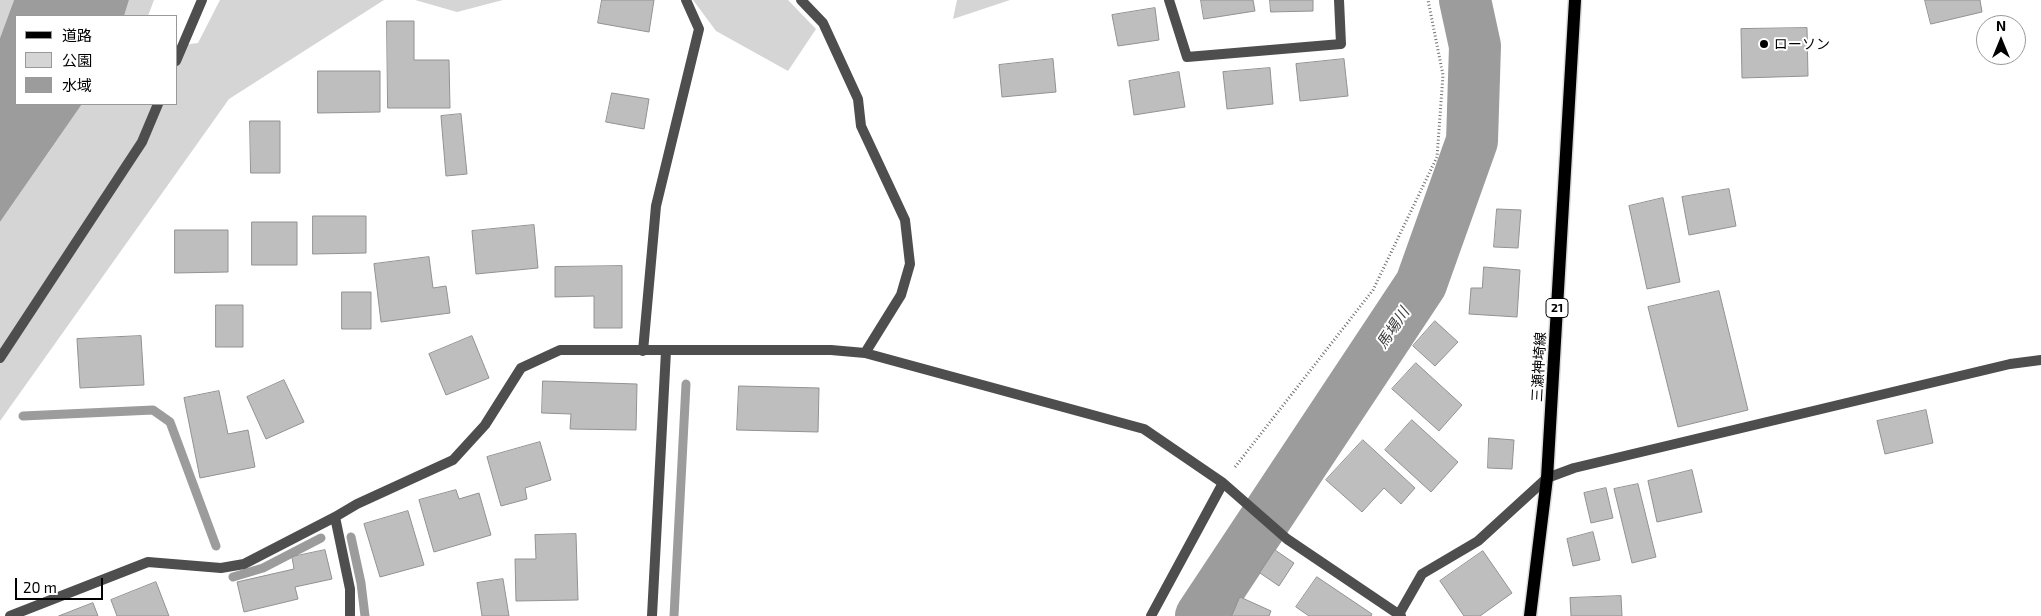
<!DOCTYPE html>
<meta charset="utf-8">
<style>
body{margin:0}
#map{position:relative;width:2041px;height:616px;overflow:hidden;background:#fff;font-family:"Exo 2","Noto Sans JP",sans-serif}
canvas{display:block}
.legend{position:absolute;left:15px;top:15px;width:162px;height:90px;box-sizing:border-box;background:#fff;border:1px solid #999;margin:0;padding:6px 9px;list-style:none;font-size:15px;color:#000}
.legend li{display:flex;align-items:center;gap:10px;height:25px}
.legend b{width:25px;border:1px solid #999}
.north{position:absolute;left:1976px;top:15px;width:50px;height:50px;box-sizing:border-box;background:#fff;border:1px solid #999;border-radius:50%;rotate:0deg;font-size:14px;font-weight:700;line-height:20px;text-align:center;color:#000}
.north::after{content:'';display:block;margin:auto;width:18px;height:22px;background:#000;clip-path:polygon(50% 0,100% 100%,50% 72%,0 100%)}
.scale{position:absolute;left:15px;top:578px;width:88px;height:22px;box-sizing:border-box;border:2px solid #000;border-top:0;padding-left:6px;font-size:15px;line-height:18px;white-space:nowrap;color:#000;-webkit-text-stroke:4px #fff;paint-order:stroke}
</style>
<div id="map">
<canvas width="2041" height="616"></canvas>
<ul class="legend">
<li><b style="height:6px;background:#000"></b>道路</li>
<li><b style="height:14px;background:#d5d5d5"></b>公園</li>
<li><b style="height:14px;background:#9c9c9c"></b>水域</li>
</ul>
<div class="north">N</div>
<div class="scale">20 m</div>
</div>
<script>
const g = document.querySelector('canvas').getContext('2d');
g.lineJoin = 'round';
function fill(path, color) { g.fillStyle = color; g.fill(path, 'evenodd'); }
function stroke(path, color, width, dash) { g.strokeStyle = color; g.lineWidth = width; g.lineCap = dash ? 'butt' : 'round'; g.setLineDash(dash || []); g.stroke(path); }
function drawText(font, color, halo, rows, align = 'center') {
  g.font = font + ' "Exo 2","Noto Sans JP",sans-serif'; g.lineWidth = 4; g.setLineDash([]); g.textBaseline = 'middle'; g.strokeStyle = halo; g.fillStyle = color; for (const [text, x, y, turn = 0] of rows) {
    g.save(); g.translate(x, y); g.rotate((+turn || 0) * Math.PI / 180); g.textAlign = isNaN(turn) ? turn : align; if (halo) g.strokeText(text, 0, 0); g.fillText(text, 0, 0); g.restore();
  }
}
fill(new Path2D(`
 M 0,0 L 14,0 L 0,38 Z
 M 129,0 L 154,0 L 148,16 L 124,16 Z
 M 220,0 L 384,0 L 229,99 L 0,421 L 0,222 L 82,104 L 176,104 L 176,46 L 198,43 Z
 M 415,0 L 503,0 L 457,12 Z
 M 693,0 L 788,0 L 816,29 L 788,71 L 716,31 Z
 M 957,0 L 1010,0 L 953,19 Z`), '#d5d5d5');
fill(new Path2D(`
 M 14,0 L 129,0 L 124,16 L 16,16 L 16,104 L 82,104 L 0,222 L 0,38 Z`), '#9c9c9c');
stroke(new Path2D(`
 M 23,416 L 153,410 L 170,422 L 216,546
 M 351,537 L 361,583 L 365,616
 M 233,577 L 263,568 L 321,538
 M 674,616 L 686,384`), '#9c9c9c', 9);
stroke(new Path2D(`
 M 1201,616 L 1421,284 L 1472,141 L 1475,46 L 1465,0`), '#9c9c9c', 52);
const building = new Path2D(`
 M 602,0 L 654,0 L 649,32 L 598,23 Z
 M 1201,0 L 1253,0 L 1255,11 L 1204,19 Z
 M 1270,0 L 1313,0 L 1313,11 L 1271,12 Z
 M 1925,0 L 1980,0 L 1982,12 L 1931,24 Z
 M 1155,8 L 1159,40 L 1118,46 L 1112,15 Z
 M 387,21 L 414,21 L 414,60 L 449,60 L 450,108 L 388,108 Z
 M 1807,28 L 1808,76 L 1742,78 L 1741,29 Z
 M 1053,59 L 1056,92 L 1002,97 L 999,65 Z
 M 1344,59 L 1348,96 L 1300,101 L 1296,64 Z
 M 1270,68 L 1273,104 L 1227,109 L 1223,72 Z
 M 318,71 L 380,71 L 380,112 L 318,113 Z
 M 1179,72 L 1185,107 L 1134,115 L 1129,81 Z
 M 612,93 L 649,99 L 644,129 L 606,122 Z
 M 461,114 L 467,174 L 446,176 L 441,116 Z
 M 250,121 L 280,121 L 280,173 L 251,173 Z
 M 1729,189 L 1736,226 L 1689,235 L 1682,197 Z
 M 1663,198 L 1680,282 L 1647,289 L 1629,206 Z
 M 1497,209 L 1521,210 L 1518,248 L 1494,247 Z
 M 313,216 L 366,216 L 366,253 L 313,254 Z
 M 252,222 L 297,222 L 297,265 L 252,265 Z
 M 534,225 L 538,268 L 476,274 L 472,231 Z
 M 175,230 L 228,230 L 228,272 L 175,273 Z
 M 429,257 L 433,288 L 446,286 L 450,313 L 381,322 L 374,264 Z
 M 622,266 L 622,328 L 594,328 L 594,296 L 555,297 L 555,267 Z
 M 1484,267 L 1520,270 L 1517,317 L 1469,314 L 1471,288 L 1482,288 Z
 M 1719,291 L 1748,410 L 1678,427 L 1648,307 Z
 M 342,292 L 371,292 L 371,329 L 342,329 Z
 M 216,305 L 243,305 L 243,347 L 216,347 Z
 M 1435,321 L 1458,342 L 1435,366 L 1413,346 Z
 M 141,336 L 144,385 L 80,388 L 77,339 Z
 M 472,336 L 489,378 L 446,395 L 429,354 Z
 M 1416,363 L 1462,405 L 1439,431 L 1392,389 Z
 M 284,380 L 304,422 L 266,439 L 247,397 Z
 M 543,381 L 637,384 L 636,430 L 570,429 L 571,414 L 542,413 Z
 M 739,386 L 819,388 L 818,432 L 737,430 Z
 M 219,391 L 228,434 L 248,430 L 255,467 L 200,478 L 184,398 Z
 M 1926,410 L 1933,443 L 1885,454 L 1877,421 Z
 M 1412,420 L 1458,462 L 1431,492 L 1385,450 Z
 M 1489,438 L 1514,440 L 1512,469 L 1488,468 Z
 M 1363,440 L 1415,488 L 1401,504 L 1384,488 L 1362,512 L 1326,480 Z
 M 540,442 L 551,480 L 525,488 L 527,499 L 501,506 L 487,457 Z
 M 1692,470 L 1702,512 L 1657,522 L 1648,481 Z
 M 1638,484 L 1656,557 L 1632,563 L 1614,489 Z
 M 1606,488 L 1613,518 L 1591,523 L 1584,493 Z
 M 456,490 L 459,499 L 479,493 L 491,535 L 434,552 L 419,500 Z
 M 408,511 L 424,565 L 380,577 L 364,524 Z
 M 1593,532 L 1600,560 L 1573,566 L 1567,539 Z
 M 576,534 L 578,600 L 516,601 L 515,559 L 536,559 L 535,535 Z
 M 325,550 L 332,579 L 295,587 L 298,599 L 244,612 L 237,582 L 294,569 L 292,557 Z
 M 1275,550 L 1294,563 L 1279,586 L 1260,573 Z
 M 1483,551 L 1512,593 L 1480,616 L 1464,616 L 1440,581 Z
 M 1317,577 L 1372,614 L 1371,616 L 1309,616 L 1296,607 Z
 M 503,579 L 509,616 L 482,616 L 477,583 Z
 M 156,582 L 169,616 L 117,616 L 111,600 Z
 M 1621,596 L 1622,616 L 1571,616 L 1570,598 Z
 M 1240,597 L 1271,611 L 1269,616 L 1232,616 Z
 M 93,603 L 98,616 L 59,616 Z`);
fill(building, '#bebebe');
stroke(building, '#929292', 1);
const primary = new Path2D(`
 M 1530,616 L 1547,478 L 1575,0`);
stroke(primary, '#dbdbdb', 15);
stroke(new Path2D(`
 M 1235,467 L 1373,290 L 1437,157 L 1443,75 L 1428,0`), '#707070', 3, [1, 2.5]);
stroke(new Path2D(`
 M 801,0 L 823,23 L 858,99 L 861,126 L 905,220 L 910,264 L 901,295 L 865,353
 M 1169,0 L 1187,57 L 1341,44 L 1339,0
 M 176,61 L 202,0
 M 643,351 L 656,206 L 699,29 L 686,0
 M 0,358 L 142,142 L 158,104
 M 335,517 L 350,589 L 350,616
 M 10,616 L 148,562 L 221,568 L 244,564 L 335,517 L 357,504 L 453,460 L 485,425 L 521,368 L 560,350 L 831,350 L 865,353 L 1144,429 L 1223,483 L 1287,539 L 1401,616
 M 652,616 L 666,351
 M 1151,616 L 1223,483
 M 1398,616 L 1422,574 L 1478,541 L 1547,478 L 1574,468 L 2010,364 L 2041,360`), '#4e4e4e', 10);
stroke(primary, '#000', 12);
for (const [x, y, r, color] of [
 [1764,44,5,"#000"]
]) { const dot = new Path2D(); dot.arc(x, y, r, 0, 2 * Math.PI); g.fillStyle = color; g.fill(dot); stroke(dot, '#fff', 2); }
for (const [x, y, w] of [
 [1557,308,22]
]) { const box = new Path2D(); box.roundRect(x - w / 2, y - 9.5, w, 19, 4); g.fillStyle = '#fff'; g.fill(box); stroke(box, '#000', 1); }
drawText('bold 12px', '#000', null, [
 ["21",1557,308]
]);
drawText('14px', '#000', '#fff', [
 ["ローソン",1774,44]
], 'left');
drawText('14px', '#000', '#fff', [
 ["三瀬神埼線",1539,367,-87]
]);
drawText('italic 15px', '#3d3d3d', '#fff', [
 ["馬場川",1393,328,-56]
]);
</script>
